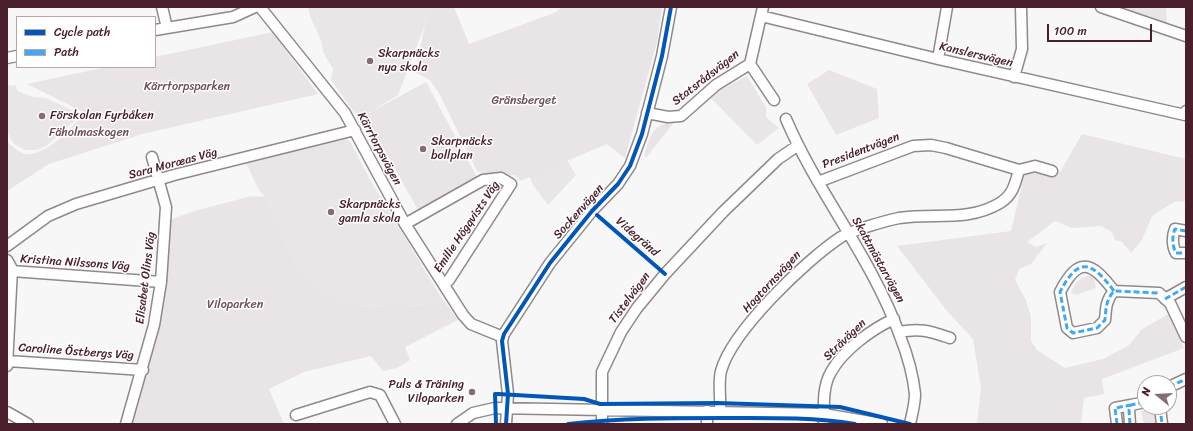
<!DOCTYPE html>
<meta charset="utf-8">
<style>
body{margin:0}
#map{position:relative;width:1193px;height:431px;overflow:hidden;background:#f7f7f7;font-family:Sriracha,sans-serif}
canvas{display:block}
.frame{position:absolute;inset:0;border:8px solid #4a1f2b;pointer-events:none}
.legend{position:absolute;left:16px;top:16px;width:140px;height:52px;box-sizing:border-box;background:#fff;border:1px solid #b7a5aa;margin:0;padding:5px 7px;list-style:none;font-size:12px;color:#4a1f2b}
.legend li{display:flex;align-items:center;gap:8px;height:20px}
.legend b{width:20px;border:1px solid #b7a5aa}
.north{position:absolute;left:1137px;top:375px;width:40px;height:40px;box-sizing:border-box;background:#fff;border:1px solid #b7a5aa;border-radius:50%;rotate:288deg;font-size:11px;font-weight:700;line-height:16px;text-align:center;color:#4a1f2b}
.north::after{content:'';display:block;margin:auto;width:14px;height:18px;background:#876b72;clip-path:polygon(50% 0,100% 100%,50% 72%,0 100%)}
.scale{position:absolute;left:1047px;top:24px;width:105px;height:18px;box-sizing:border-box;border:2px solid #4a1f2b;border-top:0;padding-left:5px;font-size:12px;line-height:14px;white-space:nowrap;color:#4a1f2b;-webkit-text-stroke:3px #fff;paint-order:stroke}
</style>
<div id="map">
<canvas width="1193" height="431"></canvas>
<div class="frame"></div>
<ul class="legend">
<li><b style="height:5px;background:#0057b8"></b>Cycle path</li>
<li><b style="height:5px;background:#3fa9f5"></b>Path</li>
</ul>
<div class="north">N</div>
<div class="scale">100 m</div>
</div>
<script>
const g = document.querySelector('canvas').getContext('2d');
g.lineJoin = 'round';
function fill(path, color) { g.fillStyle = color; g.fill(path, 'evenodd'); }
function stroke(path, color, width, dash) { g.strokeStyle = color; g.lineWidth = width; g.lineCap = dash ? 'butt' : 'round'; g.setLineDash(dash || []); g.stroke(path); }
function drawText(font, color, halo, rows, align = 'center') {
  g.font = font + ' Sriracha,sans-serif'; g.lineWidth = 3; g.setLineDash([]); g.textBaseline = 'middle'; g.strokeStyle = halo; g.fillStyle = color; for (const [text, x, y, turn = 0] of rows) {
    g.save(); g.translate(x, y); g.rotate((+turn || 0) * Math.PI / 180); g.textAlign = isNaN(turn) ? turn : align; if (halo) g.strokeText(text, 0, 0); g.fillText(text, 0, 0); g.restore();
  }
}
fill(new Path2D(`
 M 308,7 L 434,7 L 425,25 L 398,95 L 359,119 L 331,80 L 333,69 L 323,52 L 322,43 L 310,16 Z
 M 747,76 L 766,107 L 766,117 L 779,128 L 757,145 L 711,98 L 717,92 Z
 M 7,80 L 9,86 L 16,85 L 17,91 L 33,97 L 46,98 L 76,112 L 77,119 L 46,146 L 36,150 L 25,150 L 14,144 L 7,132 Z
 M 346,138 L 351,143 L 369,178 L 444,302 L 414,305 L 392,303 L 368,306 L 344,301 L 333,298 L 297,265 L 265,197 L 259,190 L 246,163 Z
 M 567,160 L 576,175 L 548,205 L 533,185 L 529,175 Z`), '#e9e6e7');
fill(new Path2D(`
 M 434,7 L 454,7 L 469,44 L 554,13 L 563,7 L 662,7 L 657,42 L 625,158 L 607,144 L 520,181 L 515,175 L 490,176 L 477,171 L 440,95 L 430,80 L 415,72 L 425,25 Z
 M 1109,7 L 1166,7 L 1167,25 Z
 M 273,32 L 318,94 L 142,134 L 49,164 L 7,191 L 7,141 C 13,147 22,156 31,154 C 53,150 70,128 85,113 L 27,84 L 107,67 L 155,67 L 155,57 Z
 M 829,70 L 877,89 L 879,118 L 836,135 L 807,84 Z
 M 426,82 L 478,179 L 418,210 L 365,115 Z
 M 676,120 L 646,158 L 644,155 C 652,133 651,126 676,120 Z
 M 1082,134 L 1186,159 L 1186,201 L 1174,202 L 1152,216 L 1142,240 L 1131,253 L 1122,242 L 1115,240 L 1112,232 L 1101,226 L 1072,228 L 1055,221 L 1027,242 L 1036,247 L 1047,243 L 1031,264 L 1019,269 L 1015,280 L 1026,300 L 1031,317 L 1031,341 L 1037,350 L 1065,368 L 1103,359 L 1129,345 L 1141,330 L 1168,314 L 1184,348 L 1102,379 L 1104,394 L 1084,398 L 1081,424 L 977,424 L 981,388 L 973,339 L 947,311 L 897,246 L 1011,231 L 1025,173 L 1060,172 Z
 M 252,196 L 265,197 L 297,265 L 333,298 L 368,306 L 392,303 L 414,305 L 444,302 L 443,299 L 458,320 L 405,347 L 410,360 L 397,368 L 383,371 L 371,356 L 304,372 L 269,389 L 284,424 L 130,424 L 169,220 L 198,210 Z
 M 1093,274 L 1096,288 L 1076,295 L 1071,293 C 1076,280 1081,278 1093,274 Z
 M 1157,408 L 1160,424 L 1144,424 L 1141,411 Z`), '#e9e5e6');
const minor = new Path2D(`
 M 162,7 L 167,28
 M 260,7 L 345,113 L 405,224 L 463,315 L 471,324 L 503,337
 M 1101,7 L 1186,36
 M 761,16 L 938,59 L 1185,115 L 1186,111
 M 155,30 L 233,17 L 255,7
 M 7,58 L 17,56
 M 938,59 L 947,7
 M 750,64 L 774,100
 M 1014,77 L 1022,49 L 1021,7
 M 647,113 L 668,117 L 681,116 L 716,85 L 750,64 L 763,7
 M 786,119 C 818,194 872,258 900,336 C 907,354 913,374 915,394 C 915,404 912,414 910,424
 M 818,182 L 913,146 L 931,145 L 946,148 L 1019,170 L 1035,166 L 1052,171
 M 405,224 L 483,180 L 501,178 L 511,184 L 449,280 L 444,285
 M 1186,231 L 1175,229 C 1172,236 1172,246 1176,253 L 1186,253
 M 7,246 L 48,216 L 76,204 L 174,175 L 355,130
 M 7,260 L 12,269 L 7,366
 M 12,271 L 161,282
 M 1114,291 C 1092,262 1079,255 1060,292 L 1067,328 L 1073,333 L 1097,328 L 1105,320 C 1106,308 1106,300 1114,291 L 1159,293 L 1170,303 L 1186,337
 M 1165,299 L 1186,287
 M 899,332 C 921,328 929,331 950,338
 M 8,361 L 143,370
 M 1169,387 L 1186,379
 M 1160,407 L 1162,424
 M 720,411 C 721,399 718,383 721,371 C 732,331 806,260 841,237 C 853,230 885,221 899,218 C 934,212 966,223 1000,203 C 1013,195 1015,184 1019,170
 M 7,412 L 28,424
 M 296,415 L 370,392 L 380,395 L 395,424
 M 126,424 L 154,325 L 161,282 L 166,207 L 152,157
 M 457,424 L 473,413 L 495,408 L 824,414 L 882,424
 M 506,424 L 508,394 L 502,341 L 504,334 L 550,263 L 592,211 L 618,184 L 630,166 L 642,134 L 662,56 L 671,7
 M 602,424 L 602,372 L 621,332 L 637,308 L 665,274 L 723,212 L 778,159 L 797,146
 M 707,424 L 707,411
 M 824,424 C 824,408 822,387 831,372 C 843,350 872,329 894,319
 M 1117,424 L 1115,408 L 1131,405
 M 1130,424 L 1129,410 L 1131,405 L 1145,402`);
stroke(minor, '#90888a', 13);
stroke(minor, '#fefefe', 10);
stroke(new Path2D(`
 M 1186,231 L 1175,229 C 1172,236 1172,246 1176,253 L 1186,253
 M 1114,291 C 1092,262 1079,255 1060,292 L 1067,328 L 1073,333 L 1097,328 L 1105,320 C 1106,308 1106,300 1114,291 L 1159,293
 M 1165,299 L 1186,287
 M 1169,387 L 1186,379
 M 1160,407 L 1162,424
 M 1117,424 L 1115,408 L 1131,405
 M 1130,424 L 1129,410 L 1131,405 L 1145,402`), '#3fa9f5', 3, [6, 3]);
stroke(new Path2D(`
 M 597,215 L 665,274
 M 496,424 L 495,394 L 498,394 L 584,399 L 600,404 L 717,403 L 840,407 L 910,424
 M 506,424 L 508,394 L 502,341 L 504,334 L 550,263 L 592,211 L 618,184 L 630,166 L 642,134 L 662,56 L 671,7
 M 568,424 C 620,418 672,418 724,418 C 767,418 812,417 855,424`), '#0057b8', 4);
for (const [x, y, r, color] of [
 [370,61,4,"#876b72"],
 [42,116,4,"#876b72"],
 [423,149,4,"#876b72"],
 [331,212,4,"#876b72"],
 [472,392,4,"#876b72"]
]) { const dot = new Path2D(); dot.arc(x, y, r, 0, 2 * Math.PI); g.fillStyle = color; g.fill(dot); stroke(dot, '#fff', 1.5); }
drawText('12px', '#4a1f2b', '#fff', [
 ["Skarpnäcks",378,54],
 ["nya skola",378,68],
 ["Förskolan Fyrbåken",50,116],
 ["Skarpnäcks",431,142],
 ["bollplan",431,156],
 ["Skarpnäcks",339,205],
 ["gamla skola",339,219],
 ["Puls & Träning",464,385,"right"],
 ["Viloparken",464,399,"right"]
], 'left');
drawText('12px', '#4a1f2b', '#fff', [
 ["Kanslersvägen",976,55,13],
 ["Statsrådsvägen",706,78,-38],
 ["Kärrtorpsvägen",379,149,62],
 ["Presidentvägen",861,151,-21],
 ["Sara Moræas Väg",173,164,-15],
 ["Sockenvägen",579,212,-48],
 ["Emilie Högqvists Väg",467,227,-56],
 ["Videgränd",637,237,41],
 ["Skattmästarvägen",878,260,61],
 ["Kristina Nilssons Väg",75,263,4],
 ["Elisabet Olins Väg",146,278,-83],
 ["Hagtornsvägen",772,282,-47],
 ["Tistelvägen",630,298,-53],
 ["Stråvägen",845,340,-44],
 ["Caroline Östbergs Väg",76,352,4]
]);
drawText('12px', '#6f4d56', '#fff', [
 ["Kärrtorpsparken",187,87],
 ["Gränsberget",524,101],
 ["Fäholmaskogen",89,133],
 ["Viloparken",235,305]
]);
</script>
